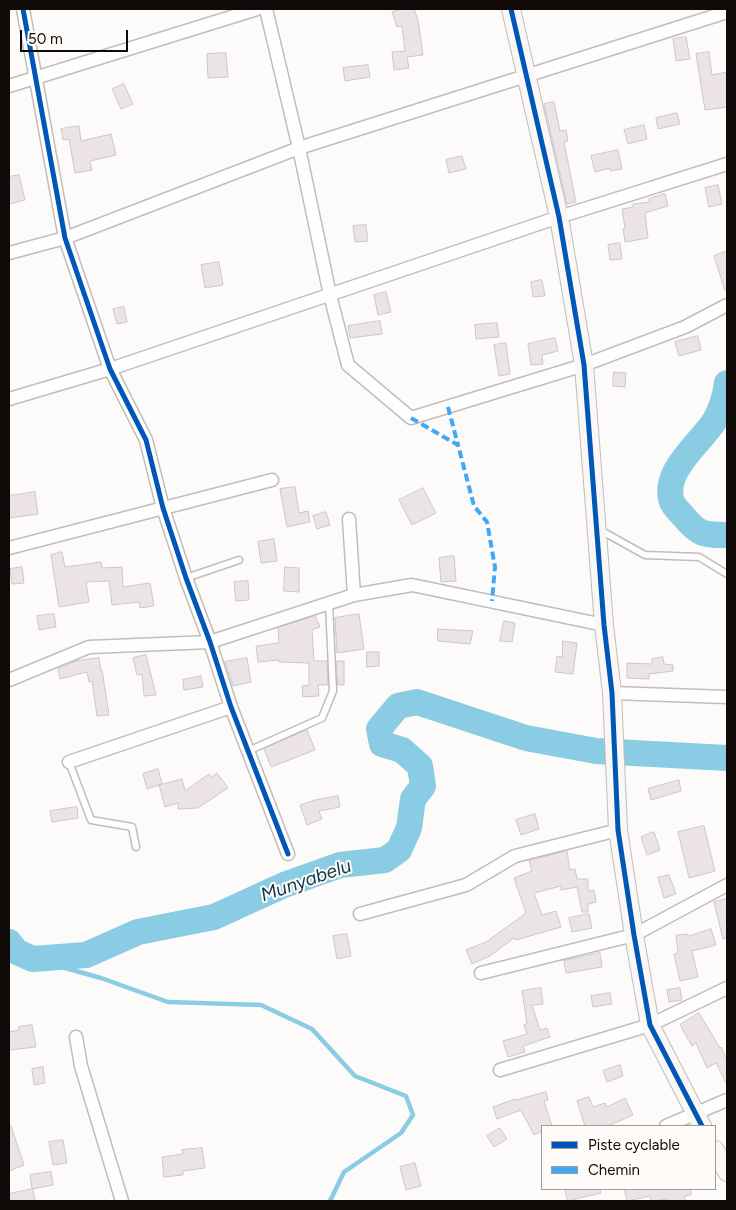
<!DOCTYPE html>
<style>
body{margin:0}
#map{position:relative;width:736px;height:1210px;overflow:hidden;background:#fdfbf9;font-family:Figtree,sans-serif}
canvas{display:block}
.frame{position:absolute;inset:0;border:10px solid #0f0a07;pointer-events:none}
.legend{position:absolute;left:541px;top:1125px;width:175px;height:65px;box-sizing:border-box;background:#fefbf8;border:1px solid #9e9b98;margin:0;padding:6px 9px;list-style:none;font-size:15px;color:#0f0a07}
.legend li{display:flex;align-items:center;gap:10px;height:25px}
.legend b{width:25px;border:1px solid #9e9b98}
.scale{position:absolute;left:20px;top:30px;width:108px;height:22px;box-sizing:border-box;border:2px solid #0f0a07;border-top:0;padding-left:6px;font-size:15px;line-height:18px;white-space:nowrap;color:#0f0a07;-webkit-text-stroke:4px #fefbf8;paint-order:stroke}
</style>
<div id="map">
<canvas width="736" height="1210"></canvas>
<div class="frame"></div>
<ul class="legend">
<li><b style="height:6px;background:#0057b8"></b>Piste cyclable</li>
<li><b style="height:6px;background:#3fa9f5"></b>Chemin</li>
</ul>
<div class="scale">50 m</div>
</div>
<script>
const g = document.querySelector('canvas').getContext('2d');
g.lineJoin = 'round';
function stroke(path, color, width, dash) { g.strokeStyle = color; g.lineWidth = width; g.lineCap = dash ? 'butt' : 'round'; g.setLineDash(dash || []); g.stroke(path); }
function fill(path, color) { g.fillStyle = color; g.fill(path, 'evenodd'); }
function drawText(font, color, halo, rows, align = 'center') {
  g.font = font + ' Figtree,sans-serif'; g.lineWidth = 4; g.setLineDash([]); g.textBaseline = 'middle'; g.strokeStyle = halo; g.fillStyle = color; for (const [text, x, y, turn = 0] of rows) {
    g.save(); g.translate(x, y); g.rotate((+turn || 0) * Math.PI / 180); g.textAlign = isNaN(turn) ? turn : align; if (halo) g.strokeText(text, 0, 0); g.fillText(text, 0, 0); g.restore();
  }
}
stroke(new Path2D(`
 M 33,959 L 101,978 L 168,1002 L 261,1005 L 312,1029 L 355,1076 L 406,1096 L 413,1115 L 401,1133 L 344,1172 L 330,1201`), '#89cce4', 4.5);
stroke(new Path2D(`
 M 727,383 C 725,397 722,408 715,420 C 702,442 661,471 672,502 C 674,507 680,512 684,517 C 699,535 704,535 727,535
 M 9,942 L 17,952 L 33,959 L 86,955 L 138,932 L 214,917 L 284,885 L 340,865 L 385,860 L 399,850 L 409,828 L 413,799 L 423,786 L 420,766 L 402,750 L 382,744 L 379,729 L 398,706 L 417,702 L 526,738 L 596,751 L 727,758`), '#89cce4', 26);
const building = new Path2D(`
 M 403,9 L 414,9 L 418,20 L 423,55 L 407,57 L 409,68 L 394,70 L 392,52 L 405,51 L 402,26 L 397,27 L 392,12 Z
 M 686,37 L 690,59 L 676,61 L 673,39 Z
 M 709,52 L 712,75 L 727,72 L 727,107 L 705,110 L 696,54 Z
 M 226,53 L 228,77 L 208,78 L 207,54 Z
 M 368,65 L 370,77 L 345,81 L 343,68 Z
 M 124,84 L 133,104 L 121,109 L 112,89 Z
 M 554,102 L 560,131 L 566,130 L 568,141 L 564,142 L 576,202 L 567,204 L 544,104 Z
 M 677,113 L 680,124 L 658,129 L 656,118 Z
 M 644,125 L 647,139 L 628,144 L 624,130 Z
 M 79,126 L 81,141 L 111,134 L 116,155 L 90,161 L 92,170 L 75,173 L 69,139 L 63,140 L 61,129 Z
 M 618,150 L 622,169 L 610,171 L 610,168 L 595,172 L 591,156 Z
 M 462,156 L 466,169 L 449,173 L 446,160 Z
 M 19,175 L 25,200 L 9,204 L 9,177 Z
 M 718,185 L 722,204 L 709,207 L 705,188 Z
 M 665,194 L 668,206 L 645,213 L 648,238 L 625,242 L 623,229 L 625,228 L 622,209 L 633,207 L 633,204 L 650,202 L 649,199 Z
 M 366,225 L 368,241 L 355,242 L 353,226 Z
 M 620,243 L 622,259 L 610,260 L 608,245 Z
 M 727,251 L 727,290 L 725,291 L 714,256 Z
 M 219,262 L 223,285 L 205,288 L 201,265 Z
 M 542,280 L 545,296 L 533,297 L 531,282 Z
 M 386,292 L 391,312 L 378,315 L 374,295 Z
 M 124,307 L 127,322 L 117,324 L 113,309 Z
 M 380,321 L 382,334 L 350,338 L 348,326 Z
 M 497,323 L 499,337 L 476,339 L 475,325 Z
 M 698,336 L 701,350 L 679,356 L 675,342 Z
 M 555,338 L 558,351 L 542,355 L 543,364 L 531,365 L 528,344 Z
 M 506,343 L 510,374 L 499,376 L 494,345 Z
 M 614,372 L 626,373 L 625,387 L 613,386 Z
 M 295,487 L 299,513 L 308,511 L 310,522 L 287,527 L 280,489 Z
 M 423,488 L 436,513 L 412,525 L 399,500 Z
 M 35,492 L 38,514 L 9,518 L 9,496 Z
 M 326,512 L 330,525 L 317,529 L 313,516 Z
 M 274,539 L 277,561 L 261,563 L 258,542 Z
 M 62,552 L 65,567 L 101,562 L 102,568 L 122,567 L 123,587 L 150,583 L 154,606 L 140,608 L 139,602 L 112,605 L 109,581 L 86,582 L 89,602 L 59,607 L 51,555 Z
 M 454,556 L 456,581 L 441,582 L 439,558 Z
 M 22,567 L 24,583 L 12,584 L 10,569 Z
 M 285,567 L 299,568 L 299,592 L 284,591 Z
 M 248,581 L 249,600 L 236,601 L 234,582 Z
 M 54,614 L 56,627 L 39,630 L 37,616 Z
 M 359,614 L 364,649 L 337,653 L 335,618 Z
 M 315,616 L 320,627 L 312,630 L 314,661 L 327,661 L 328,685 L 318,685 L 319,696 L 303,697 L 302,686 L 309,685 L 309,663 L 279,662 L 279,660 L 258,662 L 256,646 L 279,643 L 278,628 Z
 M 504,621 L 515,623 L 512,642 L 500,641 Z
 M 438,629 L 473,631 L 470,644 L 438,641 Z
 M 563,641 L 577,643 L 573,674 L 555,672 L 557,656 L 562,657 Z
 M 367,652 L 379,652 L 379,666 L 367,667 Z
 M 146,655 L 156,695 L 144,696 L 142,674 L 137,675 L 133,658 Z
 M 663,657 L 664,664 L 673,665 L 673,671 L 649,674 L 649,679 L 627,678 L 627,663 L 652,664 L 652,659 Z
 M 99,658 L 101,671 L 102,670 L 109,715 L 97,716 L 92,681 L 89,682 L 87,672 L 60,679 L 58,669 L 76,661 Z
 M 247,658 L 251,682 L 233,686 L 225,662 Z
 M 337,661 L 344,661 L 344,685 L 338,685 Z
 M 201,676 L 203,687 L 184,690 L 183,680 Z
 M 307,730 L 315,750 L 271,767 L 264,749 Z
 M 158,769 L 162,784 L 147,789 L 143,774 Z
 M 217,773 L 228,788 L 198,808 L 178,809 L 178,803 L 165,807 L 159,785 L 182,779 L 185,791 L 209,774 L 211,777 Z
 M 679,780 L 681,791 L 651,800 L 648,789 Z
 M 338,796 L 340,807 L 319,811 L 322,819 L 307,825 L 300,805 L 315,800 Z
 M 77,807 L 78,818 L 52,822 L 50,811 Z
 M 535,814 L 539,829 L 521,835 L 516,820 Z
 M 704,826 L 715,871 L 689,878 L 678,832 Z
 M 654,832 L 660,850 L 647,855 L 641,837 Z
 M 567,851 L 570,870 L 575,869 L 577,879 L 588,879 L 588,891 L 594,890 L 596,902 L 588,904 L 588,912 L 582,912 L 577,887 L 561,890 L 561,886 L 534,893 L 542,915 L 556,911 L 561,927 L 516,940 L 514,938 L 490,956 L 472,964 L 466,950 L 486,942 L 526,913 L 514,878 L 532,871 L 529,861 Z
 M 669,875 L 676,894 L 664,898 L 658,878 Z
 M 727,899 L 727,938 L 723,939 L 714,902 Z
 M 589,914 L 592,928 L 572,932 L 569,918 Z
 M 711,929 L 716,945 L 692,951 L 698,977 L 680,981 L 674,954 L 678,953 L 676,935 L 688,934 L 688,936 Z
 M 347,934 L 351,956 L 337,959 L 333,936 Z
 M 600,953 L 602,967 L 566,973 L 564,961 Z
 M 541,988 L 543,1004 L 532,1005 L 540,1030 L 547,1028 L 550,1037 L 523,1046 L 525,1052 L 508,1057 L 503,1041 L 527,1034 L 524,1025 L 527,1024 L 522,991 Z
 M 680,988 L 682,1000 L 669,1002 L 667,990 Z
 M 610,993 L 612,1004 L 593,1007 L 591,996 Z
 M 699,1013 L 720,1048 L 721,1047 L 727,1060 L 727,1085 L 716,1063 L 707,1068 L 696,1043 L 692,1046 L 680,1025 Z
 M 32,1025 L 36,1047 L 9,1050 L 9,1032 L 19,1030 L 19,1027 Z
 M 620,1065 L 623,1076 L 607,1082 L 603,1071 Z
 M 43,1067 L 45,1083 L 34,1085 L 32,1069 Z
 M 546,1092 L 548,1100 L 544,1101 L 552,1126 L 542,1126 L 542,1131 L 534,1135 L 521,1110 L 497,1119 L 493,1107 L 515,1099 L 515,1100 Z
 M 589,1097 L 593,1107 L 605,1103 L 607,1107 L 625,1098 L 633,1115 L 608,1126 L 585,1126 L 577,1101 Z
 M 11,1126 L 24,1165 L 9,1171 L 9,1127 Z
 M 500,1128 L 507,1139 L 494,1147 L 487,1136 Z
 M 63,1140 L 67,1163 L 53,1165 L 49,1142 Z
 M 202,1148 L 205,1168 L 183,1171 L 183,1175 L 164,1177 L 162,1157 L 183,1154 L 182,1150 Z
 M 415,1163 L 421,1186 L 406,1190 L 400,1167 Z
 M 51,1172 L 53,1185 L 32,1189 L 30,1175 Z
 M 33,1189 L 35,1201 L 9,1201 L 9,1194 Z
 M 565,1189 L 600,1189 L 601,1193 L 568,1201 Z
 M 624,1189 L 691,1189 L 691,1195 L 684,1196 L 686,1201 L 669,1201 L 668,1199 L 651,1201 L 650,1196 L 628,1201 Z`);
fill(building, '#ece3e8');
stroke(building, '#ccc7c9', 1);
const lane = new Path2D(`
 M 600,530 L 645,555 L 699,557 L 727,574
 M 186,578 L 239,560
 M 248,751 L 322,718 L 333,691 L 329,603
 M 69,762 L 91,820 L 132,827 L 136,847`);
const street = new Path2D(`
 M 23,9 L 65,238 L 110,369 L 146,440 L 163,508 L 186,578 L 210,642 L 231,707 L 288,854
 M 266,9 L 299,148 L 330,295 L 348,365 L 411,418 L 584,365 L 685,327 L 727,305
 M 9,86 L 257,9
 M 9,253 L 65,238 L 299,148 L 727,12
 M 9,399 L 110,369 L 559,217 L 727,164
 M 349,519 L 354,595
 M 9,548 L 272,480
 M 9,680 L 89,647 L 210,642 L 354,595 L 412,585 L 604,625
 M 612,693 L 727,697
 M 69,762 L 231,707
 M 360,914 L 466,885 L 515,856 L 618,830
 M 481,973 L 634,935 L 727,885
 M 76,1037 L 81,1066 L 122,1201
 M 500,1070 L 650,1025 L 727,988
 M 666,1126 L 727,1100`);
const secondary = new Path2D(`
 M 511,9 L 559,217 L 584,365 L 604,625 L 612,693 L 618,830 L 634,935 L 650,1025 L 702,1126
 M 715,1150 L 727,1172`);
stroke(lane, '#c1bdba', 9);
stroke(street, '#c1bdba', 15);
stroke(secondary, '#c1bdba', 20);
stroke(lane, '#fffefe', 6);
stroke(street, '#fffefe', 12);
stroke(secondary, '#faf7f6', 18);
stroke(new Path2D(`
 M 448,407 L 458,445
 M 411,418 L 458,445 L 474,506 L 487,522 L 495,567 L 492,601`), '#3fa9f5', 4, [8, 4]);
stroke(new Path2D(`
 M 23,9 L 65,238 L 110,369 L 146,440 L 163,508 L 186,578 L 210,642 L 231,707 L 288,854
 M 511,9 L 559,217 L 584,365 L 604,625 L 612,693 L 618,830 L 634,935 L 650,1025 L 702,1126`), '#0057b8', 5);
drawText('italic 19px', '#0e3a49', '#fefbf8', [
 ["Munyabelu",306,881,-19]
]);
</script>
